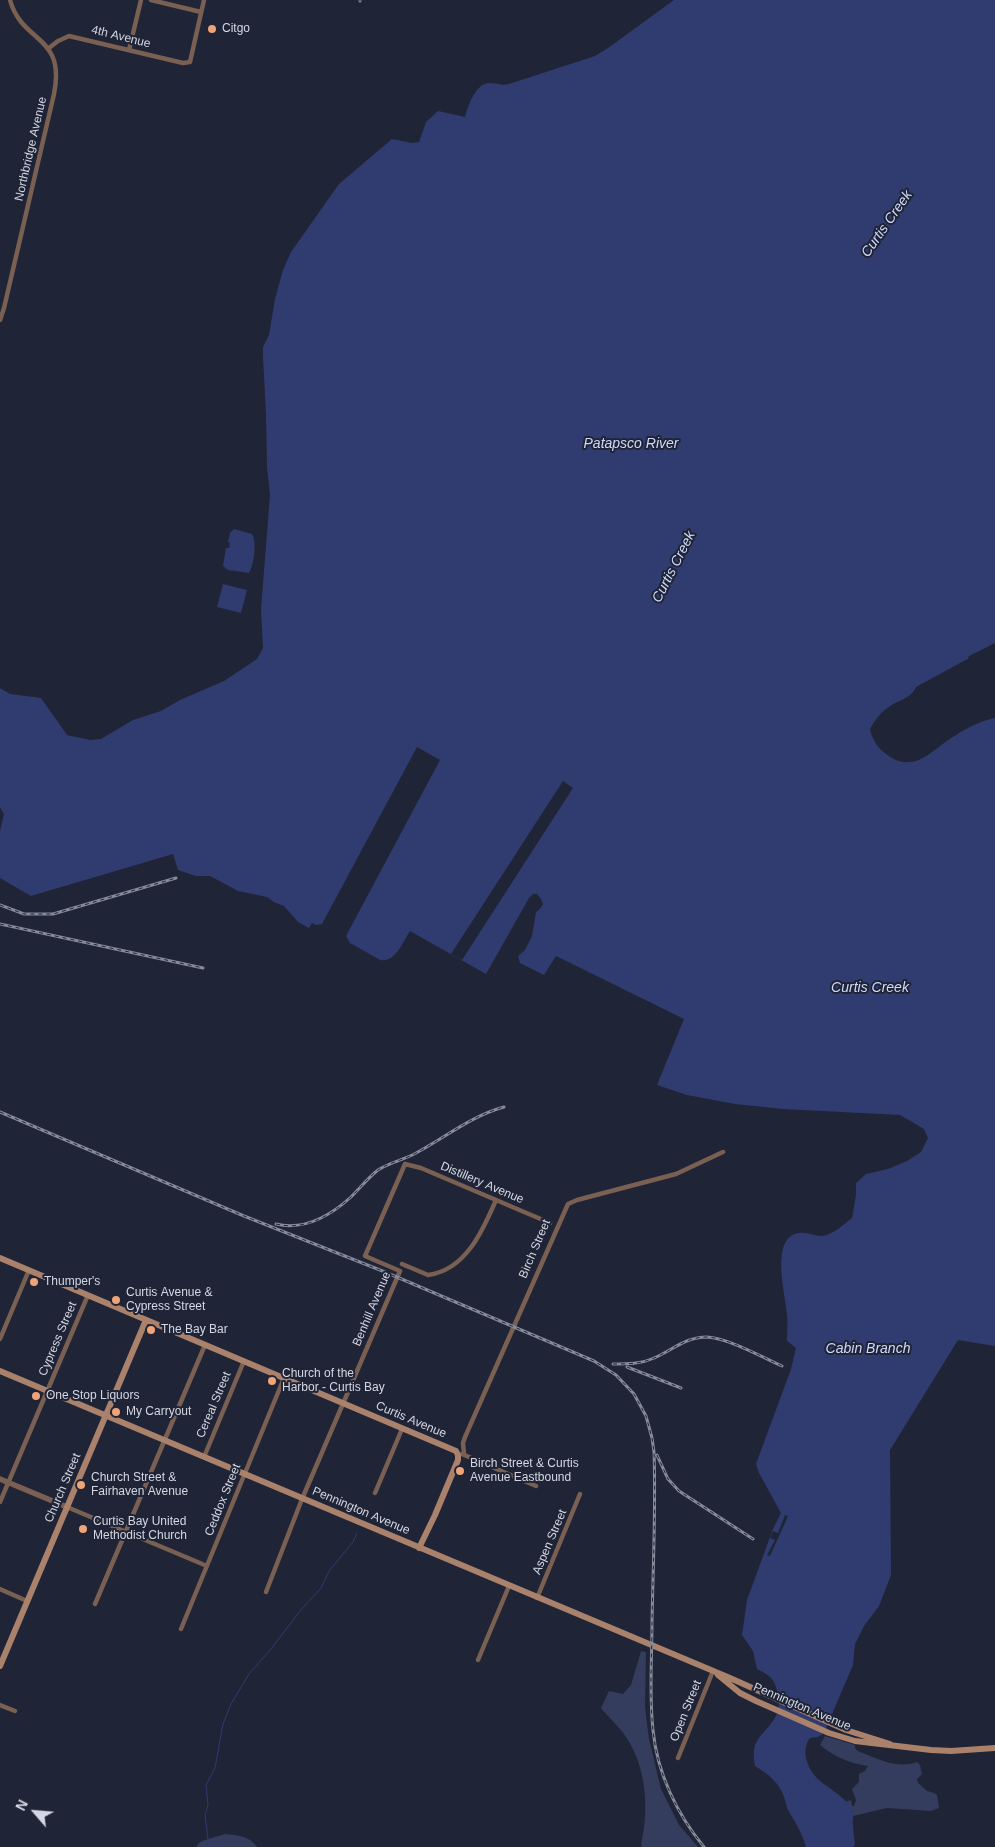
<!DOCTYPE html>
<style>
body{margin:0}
#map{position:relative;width:995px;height:1847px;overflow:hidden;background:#1f2436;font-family:Helvetica,sans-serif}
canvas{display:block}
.north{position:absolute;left:10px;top:1787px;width:50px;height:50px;-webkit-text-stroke:4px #1f2436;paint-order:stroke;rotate:297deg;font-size:14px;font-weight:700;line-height:20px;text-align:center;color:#d4d7e3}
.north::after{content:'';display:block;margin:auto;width:18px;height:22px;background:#d4d7e3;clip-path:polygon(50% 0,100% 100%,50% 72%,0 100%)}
</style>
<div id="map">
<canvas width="995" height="1847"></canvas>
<div class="north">N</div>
</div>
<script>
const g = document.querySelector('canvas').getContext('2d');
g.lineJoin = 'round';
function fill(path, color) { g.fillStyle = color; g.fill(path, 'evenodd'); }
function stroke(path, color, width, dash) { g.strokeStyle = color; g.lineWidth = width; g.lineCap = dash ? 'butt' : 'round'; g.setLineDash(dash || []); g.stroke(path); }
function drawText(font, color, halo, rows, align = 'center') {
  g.font = font + ' Helvetica,sans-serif'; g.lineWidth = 4; g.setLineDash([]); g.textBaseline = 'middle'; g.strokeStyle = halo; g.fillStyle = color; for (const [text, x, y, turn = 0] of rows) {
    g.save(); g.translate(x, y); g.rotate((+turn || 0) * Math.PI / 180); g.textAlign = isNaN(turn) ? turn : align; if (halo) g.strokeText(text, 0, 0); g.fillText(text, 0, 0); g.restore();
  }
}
fill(new Path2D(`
 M 641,1651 L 646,1652 L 645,1708 L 649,1739 L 661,1789 L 679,1825 L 698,1847 L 642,1847 L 641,1845 C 649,1809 647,1769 626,1737 C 619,1726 609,1718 601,1708 L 609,1691 L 623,1694 L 631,1685 Z
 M 825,1736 L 855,1745 L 855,1748 C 859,1753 864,1753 870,1756 C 885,1762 900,1768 917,1762 L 920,1765 L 922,1774 L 917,1779 L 918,1783 L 927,1791 L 934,1793 L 937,1795 L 939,1808 L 931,1811 L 887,1808 L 853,1816 L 853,1812 L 845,1802 L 851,1800 L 852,1806 L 854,1806 L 856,1800 L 852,1789 L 859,1782 L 859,1774 L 865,1771 L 868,1766 C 849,1763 835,1757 820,1745 Z
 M 225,1834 C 237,1835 250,1836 257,1847 L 197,1847 L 197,1845 L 202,1841 Z`), '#343d5d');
fill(new Path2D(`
 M 674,0 L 995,0 L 995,644 L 916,687 C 911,699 898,700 889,707 C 881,712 875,720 870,729 C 872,739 877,747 886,754 C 915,776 932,749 956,735 C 968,727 981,721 995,718 L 995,1346 L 958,1340 L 890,1450 L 891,1575 L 879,1606 L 864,1626 L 855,1644 L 853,1665 L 824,1733 L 818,1737 L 810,1738 C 800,1751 808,1770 819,1780 C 828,1788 849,1799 853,1812 C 854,1815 852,1821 853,1824 C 853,1831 854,1837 855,1844 L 853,1847 L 806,1847 C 802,1833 797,1825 789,1812 C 786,1807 786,1802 784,1797 C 779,1782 768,1774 755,1766 C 749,1736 766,1736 777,1714 C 781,1705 778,1684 770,1677 C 767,1674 761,1671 757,1669 L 753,1651 L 742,1635 L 747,1600 L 773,1529 L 781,1513 L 759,1473 L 756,1464 L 791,1369 L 796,1348 L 787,1341 C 787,1332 788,1323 787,1314 C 786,1296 769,1237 799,1233 C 806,1232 815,1236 822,1236 C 833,1235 844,1224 852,1218 L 856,1195 L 856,1183 L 866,1174 L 888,1169 L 907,1161 L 921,1152 L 928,1138 L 924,1129 L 900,1115 L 783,1109 L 735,1104 L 687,1095 L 657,1085 L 684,1019 L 556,956 L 544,975 L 520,963 L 518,956 L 525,950 L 532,936 L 536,912 L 540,909 L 543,904 L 541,899 L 537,894 L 533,894 L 529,898 L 486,974 L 410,931 C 403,942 395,963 380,960 L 350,943 L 346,936 L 440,760 L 417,747 L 322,924 L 316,925 L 312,923 L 309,928 L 298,922 L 284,906 L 274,902 L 267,897 L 238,891 L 210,876 L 196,876 L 178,870 L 173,854 L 31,896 L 0,878 L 0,831 L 4,814 L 0,807 L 0,688 L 10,694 L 41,698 L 67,735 L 90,740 L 101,739 L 133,720 L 161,711 L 180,700 L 224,681 L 257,659 L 263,648 L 261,609 L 270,495 L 267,467 L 266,414 L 263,357 L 263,347 L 269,335 L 275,299 L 283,270 L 291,252 L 339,184 L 392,139 L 412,143 L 419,142 L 426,122 L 438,111 L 465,117 C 468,106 475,84 489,83 C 497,83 502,86 509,84 L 595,56 L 608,48 Z
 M 234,529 L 252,534 C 257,542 254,565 249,573 L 228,570 L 223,566 L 226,548 L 229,548 L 230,543 L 228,542 L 230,533 Z
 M 223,584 L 247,590 L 241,613 L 217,607 Z`), '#303c70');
fill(new Path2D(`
 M 995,643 L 995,647 L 969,660 L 968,657 L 971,655 Z
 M 563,781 L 573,788 L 462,960 L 451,954 Z
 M 785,1515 L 788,1516 L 770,1556 L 767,1555 L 775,1540 L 770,1538 L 773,1531 L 778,1533 Z`), '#1f2436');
stroke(new Path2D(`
 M 209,1847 L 205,1815 L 208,1805 L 206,1785 L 215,1768 L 223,1724 L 231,1704 L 249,1674 L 271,1649 L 300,1611 L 321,1588 L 329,1571 L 353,1542 L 357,1533`), '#303c70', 1);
stroke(new Path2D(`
 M 151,0 L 201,12
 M 49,48 L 58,41 L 69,36 L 183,63 L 190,62 L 204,0
 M 129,50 L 141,0
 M 0,320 L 4,308 L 54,94 C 66,34 22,44 10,0
 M 402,1264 L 428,1275 C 466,1270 483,1230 496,1200
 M 0,1339 L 29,1270
 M 462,1454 L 536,1486
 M 464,1454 L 463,1443 L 465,1437 L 568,1204 L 577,1200 L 676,1174 L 723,1152
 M 204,1457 L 244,1361
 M 375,1493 L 402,1429
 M 0,1502 L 88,1295
 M 67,1507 L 207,1566
 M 0,1589 L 27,1601
 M 266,1592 L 302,1499 L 400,1271 L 365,1256 L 405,1164 L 421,1168 L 550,1223
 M 537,1598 L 580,1494
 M 95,1604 L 205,1345
 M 181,1629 L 284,1378
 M 478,1660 L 509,1586
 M 0,1705 L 15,1711
 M 678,1758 L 713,1671`), '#7a6052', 4.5);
stroke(new Path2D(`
 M 0,1479 L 67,1507`), '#7a6052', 5.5);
stroke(new Path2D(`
 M 0,1258 L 456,1451 L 458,1455 L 458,1460 L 435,1515 L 419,1548
 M 0,1371 L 730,1678 L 846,1730 L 890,1744
 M 0,1666 L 146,1320
 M 718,1675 L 740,1693 L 756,1701 L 829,1733 L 855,1741 L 931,1750 L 951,1751 L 995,1748`), '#aa816b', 6);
const rail = new Path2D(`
 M 360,0 L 360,1
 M 0,905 L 24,914 L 53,914 L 176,878
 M 0,924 L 203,968
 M 0,1112 L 244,1216 L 385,1272 L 594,1361 L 616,1375 L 634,1394 L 646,1416 L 652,1438 L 654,1452 C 656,1509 653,1566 652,1623 C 652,1658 649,1695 653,1730 C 657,1773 677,1814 704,1847
 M 276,1224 C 305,1231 330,1216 351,1197 C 360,1188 368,1178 378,1170 C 390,1162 404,1160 416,1153 C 446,1137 471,1116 504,1107
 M 613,1364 C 627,1364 641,1364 654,1358 C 673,1350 685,1337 707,1337 C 728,1338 762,1357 782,1366
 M 627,1367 L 681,1388
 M 657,1455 L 668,1479 L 679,1491 L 753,1539`);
stroke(rail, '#868a99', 3);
stroke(rail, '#1f2436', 1, [4]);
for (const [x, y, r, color] of [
 [212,29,5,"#efa377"],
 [34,1282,5,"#efa377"],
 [116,1300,5,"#efa377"],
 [151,1330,5,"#efa377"],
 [272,1381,5,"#efa377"],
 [36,1396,5,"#efa377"],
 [116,1412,5,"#efa377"],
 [460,1471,5,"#efa377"],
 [81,1485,5,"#efa377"],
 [83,1529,5,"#efa377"]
]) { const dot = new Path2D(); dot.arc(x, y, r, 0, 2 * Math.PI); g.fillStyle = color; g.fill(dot); stroke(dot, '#1f2436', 2); }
drawText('12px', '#d4d7e3', '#1f2436', [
 ["Citgo",222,29],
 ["Thumper's",44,1282],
 ["Curtis Avenue &",126,1293],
 ["Cypress Street",126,1307],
 ["The Bay Bar",161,1330],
 ["Church of the",282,1374],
 ["Harbor - Curtis Bay",282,1388],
 ["One Stop Liquors",46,1396],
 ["My Carryout",126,1412],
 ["Birch Street & Curtis",470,1464],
 ["Avenue Eastbound",470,1478],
 ["Church Street &",91,1478],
 ["Fairhaven Avenue",91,1492],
 ["Curtis Bay United",93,1522],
 ["Methodist Church",93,1536]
], 'left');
drawText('12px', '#d4d7e3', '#1f2436', [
 ["4th Avenue",121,37,14],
 ["Northbridge Avenue",31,149,-77],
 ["Distillery Avenue",482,1183,23],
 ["Birch Street",535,1249,-67],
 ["Benhill Avenue",372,1309,-67],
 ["Cypress Street",58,1339,-67],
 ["Cereal Street",214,1405,-67],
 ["Curtis Avenue",411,1420,23],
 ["Church Street",63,1488,-67],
 ["Ceddox Street",223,1500,-68],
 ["Pennington Avenue",361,1511,23],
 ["Aspen Street",550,1542,-67],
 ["Pennington Avenue",802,1707,23],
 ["Open Street",686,1711,-68]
]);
drawText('italic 14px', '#cfdafb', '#1f2436', [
 ["Curtis Creek",887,224,-55],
 ["Patapsco River",631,444],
 ["Curtis Creek",674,567,-63],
 ["Curtis Creek",870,988],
 ["Cabin Branch",868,1349]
]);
</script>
